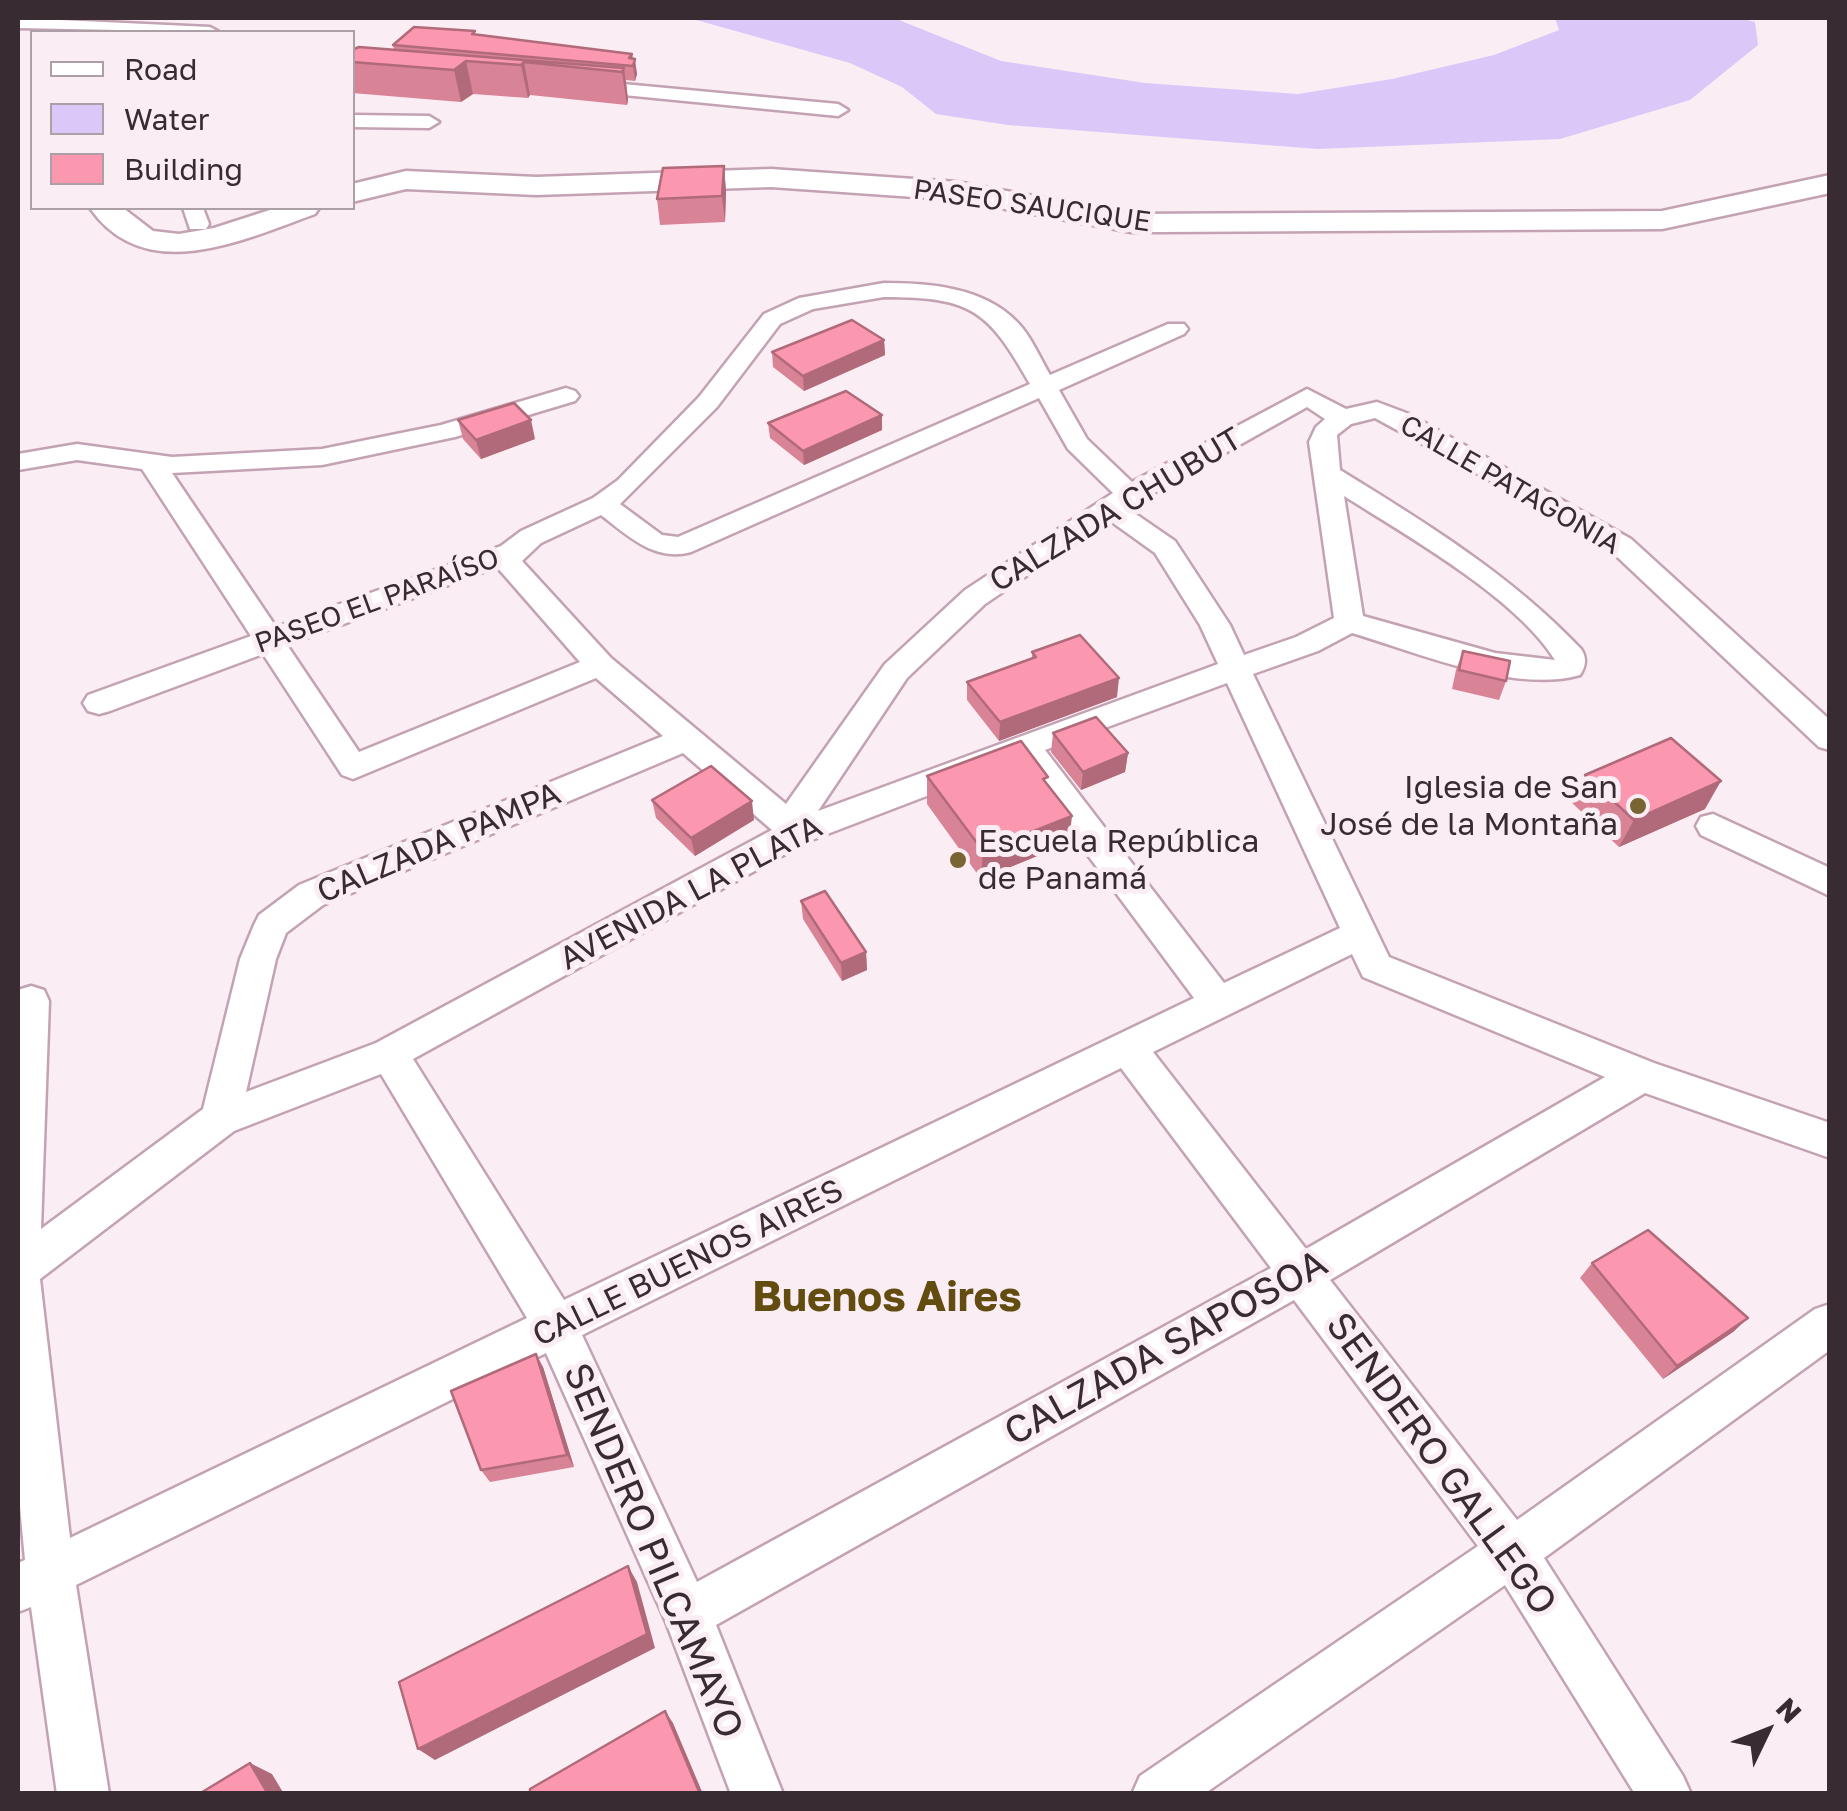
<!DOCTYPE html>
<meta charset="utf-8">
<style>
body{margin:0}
#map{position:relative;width:1847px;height:1811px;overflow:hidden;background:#fbedf4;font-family:"Golos Text",sans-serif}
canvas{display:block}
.frame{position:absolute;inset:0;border:20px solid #382b32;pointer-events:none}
.legend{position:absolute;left:30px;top:30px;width:325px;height:180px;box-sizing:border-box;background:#fbedf4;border:2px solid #ad9fa6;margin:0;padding:12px 18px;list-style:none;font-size:30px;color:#382b32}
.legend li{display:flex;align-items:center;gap:20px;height:50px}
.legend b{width:50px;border:2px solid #ad9fa6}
.north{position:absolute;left:1717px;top:1681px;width:100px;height:100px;-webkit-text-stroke:8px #fbedf4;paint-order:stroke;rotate:47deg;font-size:28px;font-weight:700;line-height:40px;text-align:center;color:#382b32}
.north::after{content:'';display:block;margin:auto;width:35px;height:45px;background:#382b32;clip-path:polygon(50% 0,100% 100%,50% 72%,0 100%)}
</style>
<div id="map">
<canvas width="1847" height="1811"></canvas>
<div class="frame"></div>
<ul class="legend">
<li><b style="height:12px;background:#fff"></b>Road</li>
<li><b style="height:28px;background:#dcc7f9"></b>Water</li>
<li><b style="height:28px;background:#fb98af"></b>Building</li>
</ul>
<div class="north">N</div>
</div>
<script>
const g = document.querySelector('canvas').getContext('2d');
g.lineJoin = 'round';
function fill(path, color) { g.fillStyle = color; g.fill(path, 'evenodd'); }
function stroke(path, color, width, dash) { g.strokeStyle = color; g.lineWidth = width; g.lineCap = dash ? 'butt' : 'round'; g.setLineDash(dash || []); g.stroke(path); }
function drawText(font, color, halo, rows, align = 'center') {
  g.font = font + ' "Golos Text",sans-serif'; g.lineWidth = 10; g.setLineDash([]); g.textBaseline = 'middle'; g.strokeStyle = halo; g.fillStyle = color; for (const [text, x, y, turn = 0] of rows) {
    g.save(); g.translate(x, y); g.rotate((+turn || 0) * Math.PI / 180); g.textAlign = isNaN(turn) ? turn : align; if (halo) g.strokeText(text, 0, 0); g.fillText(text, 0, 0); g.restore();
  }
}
fill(new Path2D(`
 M 689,18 L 894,18 L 1001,61 L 1145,83 L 1298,94 L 1392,79 L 1494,55 L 1559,30 L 1555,18 L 1739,18 L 1755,22 L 1758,45 L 1690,100 L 1560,139 L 1318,149 L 1008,125 L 936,114 L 902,87 L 850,63 Z`), '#dcc7f9');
const street = new Path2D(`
 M 18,18 L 210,27 L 219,32 L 18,28 Z
 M 580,80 L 838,104 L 848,110 L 838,116 L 573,90 L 570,86 Z
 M 352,115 L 429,116 L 439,122 L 429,128 L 352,127 Z
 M 183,208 L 203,208 L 209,224 L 206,229 L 190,229 Z
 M 884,283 C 928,283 984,287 1017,322 C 1031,336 1040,358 1050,375 L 1168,324 L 1184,324 L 1188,329 L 1184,334 L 1059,390 L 1087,439 L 1132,482 L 1307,389 L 1346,409 L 1377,402 L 1409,414 L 1631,539 L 1830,720 L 1830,750 L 1819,747 L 1611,551 L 1566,522 L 1375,418 L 1351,424 L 1337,435 L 1340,470 C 1426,523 1511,575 1581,649 C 1587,658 1586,666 1580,675 C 1513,694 1417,652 1352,633 L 1318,651 L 1253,674 L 1389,957 L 1654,1063 L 1830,1123 L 1830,1158 L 1645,1093 L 1330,1280 L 1517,1520 L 1815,1309 L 1830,1304 L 1830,1350 L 1544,1558 L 1683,1776 L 1691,1794 L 1635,1794 L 1505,1585 L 1204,1794 L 1132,1794 L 1140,1776 L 1478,1546 L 1294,1300 L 716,1625 L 783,1794 L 731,1794 L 666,1622 L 546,1353 L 76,1585 L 109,1794 L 57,1794 L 31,1607 L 18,1612 L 18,1563 L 25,1560 L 18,1485 L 18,990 L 31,986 L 44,990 L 49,1001 L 41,1229 L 203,1109 L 240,959 L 254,925 L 259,915 L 299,885 L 663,736 L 596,678 L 353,779 L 342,775 L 263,654 L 110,711 L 99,714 L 88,711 L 83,703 L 88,695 L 251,636 L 142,469 L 77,460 L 18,470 L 18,454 L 77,444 L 172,457 L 322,449 L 441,425 L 566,388 L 575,391 L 579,396 L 575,401 L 455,437 L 322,465 L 172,473 L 276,627 L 501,546 L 521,531 L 593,498 L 618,480 L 699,397 L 764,314 L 799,298 ZM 884,297 C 972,297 988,310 1030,384 L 678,537 L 662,535 L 620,504 L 717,407 L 780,324 L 813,309 ZM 1039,398 L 1068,449 L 1113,493 L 965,590 L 885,664 L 786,804 L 611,658 L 522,561 L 541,543 L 601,515 C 628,536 655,562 691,552 ZM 1307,407 L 1325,419 L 1316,427 L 1309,442 L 1334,618 L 1296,637 L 1244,655 L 1230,625 L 1175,541 L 1127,508 ZM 1344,496 C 1406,535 1517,598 1555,660 L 1495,653 L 1363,616 ZM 1109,520 L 1155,553 L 1200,625 L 1218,664 L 818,811 L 907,678 L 985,604 ZM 497,567 L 580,662 L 359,752 L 287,645 ZM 1227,683 L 1340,928 L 1224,983 L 1045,750 ZM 683,753 L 772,830 L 376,1043 L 246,1092 L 276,959 L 286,933 L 323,905 ZM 1018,761 L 1194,998 L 564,1300 L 413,1059 L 809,841 ZM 1352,954 L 1363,977 L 1605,1077 L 1306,1249 L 1153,1052 ZM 1121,1068 L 1271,1268 L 697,1582 L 582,1335 ZM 381,1074 L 527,1318 L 70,1538 L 40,1279 L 234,1131 Z
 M 1713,814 L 1830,868 L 1830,896 L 1701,835 L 1696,826 L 1701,817 Z`);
const secondary = new Path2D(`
 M 771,169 L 957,182 L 1131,214 L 1662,211 L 1830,175 L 1830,193 L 1662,229 L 1161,232 L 1131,232 L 957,200 L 771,187 L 536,195 L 406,189 L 352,202 L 352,184 L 406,171 L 536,177 Z
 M 90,208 L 123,208 L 153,231 L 179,234 L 214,228 L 276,208 L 319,208 L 315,214 C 243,240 145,287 90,208 Z`);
stroke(street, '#c3a2b3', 5);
stroke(secondary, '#c3a2b3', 5);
fill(street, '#fff');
fill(secondary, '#fff');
fill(new Path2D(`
 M 476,34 L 633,58 L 637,74 L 635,81 L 626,80 L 628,100 L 627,105 L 530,95 L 528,98 L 473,94 L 461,102 L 352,93 L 352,50 L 394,50 L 393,45 Z
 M 724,166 L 726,192 L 725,222 L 660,225 L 657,199 Z
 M 884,340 L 885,355 L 804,391 L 773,367 L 772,352 Z
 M 458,420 L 535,439 L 481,459 L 463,439 Z
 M 768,423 L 882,430 L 804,465 L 770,438 Z
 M 1463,651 L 1506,681 L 1499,700 L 1452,689 L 1456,670 Z
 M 1032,652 L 1117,697 L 999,741 L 967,700 L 967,682 L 1032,658 Z
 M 1053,733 L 1128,753 L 1125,772 L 1081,790 L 1051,752 Z
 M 1585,775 L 1705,809 L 1619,847 L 1571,802 Z
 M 927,776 L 1047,785 L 1069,843 L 981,879 L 927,804 Z
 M 652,800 L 754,820 L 695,856 L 656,818 Z
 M 801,901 L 866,952 L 867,970 L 842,981 L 803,919 Z
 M 1592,1263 L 1748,1318 L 1733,1332 L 1663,1379 L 1580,1278 Z
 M 543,1367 L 574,1467 L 490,1482 L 481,1470 Z`), '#d88396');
fill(new Path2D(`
 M 632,54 L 634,63 L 635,59 L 637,74 L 635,81 L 633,66 L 629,58 Z
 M 466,61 L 473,94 L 461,102 L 454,70 Z
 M 524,62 L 530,95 L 528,98 L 521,65 Z
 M 624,68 L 628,100 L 627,105 L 622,72 Z
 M 724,166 L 726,192 L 725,222 L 722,196 Z
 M 884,340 L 885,355 L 804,391 L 803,376 Z
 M 882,415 L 882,430 L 804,465 L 803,451 Z
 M 531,420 L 535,439 L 481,459 L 476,440 Z
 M 1119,678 L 1117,697 L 999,741 L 1000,722 Z
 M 1128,753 L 1125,772 L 1081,790 L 1083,772 Z
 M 1721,781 L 1705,809 L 1619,847 L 1634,820 Z
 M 752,801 L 754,820 L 695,856 L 691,838 Z
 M 1072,816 L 1069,843 L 981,879 L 983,851 Z
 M 866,952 L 867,970 L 842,981 L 841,963 Z
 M 1748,1318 L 1733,1332 L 1663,1379 L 1677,1366 Z
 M 536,1354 L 543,1367 L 574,1467 L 567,1455 Z
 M 628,1566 L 637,1582 L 655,1648 L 435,1760 L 418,1749 Z
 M 665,1711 L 673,1723 L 703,1794 L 700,1794 Z
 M 250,1763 L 272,1774 L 284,1794 L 268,1794 Z`), '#b06a7a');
const building = new Path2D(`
 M 414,27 L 475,31 L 472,34 L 632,54 L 629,58 L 635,59 L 633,66 L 393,45 Z
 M 359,47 L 624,68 L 622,72 L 524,62 L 521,65 L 466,61 L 454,70 L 352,62 L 352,50 Z
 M 724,166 L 722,196 L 657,199 L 663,168 Z
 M 852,320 L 884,340 L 803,376 L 772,352 Z
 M 846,391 L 882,415 L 803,451 L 768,423 Z
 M 514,403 L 531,420 L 476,440 L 458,420 Z
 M 1080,635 L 1119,678 L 1000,722 L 967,682 L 1036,657 L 1032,652 Z
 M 1463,651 L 1510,661 L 1506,681 L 1459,670 Z
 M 1096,717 L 1128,753 L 1083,772 L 1053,733 Z
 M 1671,738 L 1721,781 L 1634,820 L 1585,775 Z
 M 1021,741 L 1048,777 L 1043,779 L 1072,816 L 983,851 L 927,776 Z
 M 711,766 L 752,801 L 691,838 L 652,800 Z
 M 825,891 L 866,952 L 841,963 L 801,901 Z
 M 1648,1230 L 1748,1318 L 1677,1366 L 1592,1263 Z
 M 536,1354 L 567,1455 L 481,1470 L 451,1391 Z
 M 628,1566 L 647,1634 L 418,1749 L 399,1682 Z
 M 665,1711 L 700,1794 L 530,1794 L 530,1789 Z
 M 250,1763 L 268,1794 L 199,1794 Z`);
fill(building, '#fb98af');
stroke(building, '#b06a7a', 2.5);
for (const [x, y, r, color] of [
 [1638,806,10,"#796433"],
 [958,860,10,"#796433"]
]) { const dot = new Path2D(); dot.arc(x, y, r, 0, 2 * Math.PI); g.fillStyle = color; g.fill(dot); stroke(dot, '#fbedf4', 4); }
drawText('28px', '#382b32', '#fbedf4', [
 ["PASEO SAUCIQUE",1032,206,8],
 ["CALLE PATAGONIA",1510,485,30],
 ["PASEO EL PARAÍSO",377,601,-20]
]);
drawText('32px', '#382b32', '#fbedf4', [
 ["CALZADA CHUBUT",1116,510,-31],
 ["CALZADA PAMPA",439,843,-23],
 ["AVENIDA LA PLATA",691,893,-28],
 ["CALLE BUENOS AIRES",688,1263,-26]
]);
drawText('32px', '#382b32', '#fbedf4', [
 ["Iglesia de San",1618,788],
 ["José de la Montaña",1618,825],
 ["Escuela República",978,842,"left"],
 ["de Panamá",978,879,"left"]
], 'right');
drawText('38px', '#382b32', '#fbedf4', [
 ["CALZADA SAPOSOA",1166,1348,-29],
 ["SENDERO GALLEGO",1441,1464,54],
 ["SENDERO PILCAMAYO",653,1551,67]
]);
drawText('bold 42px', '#634c10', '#fbedf4', [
 ["Buenos Aires",887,1298]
]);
</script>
